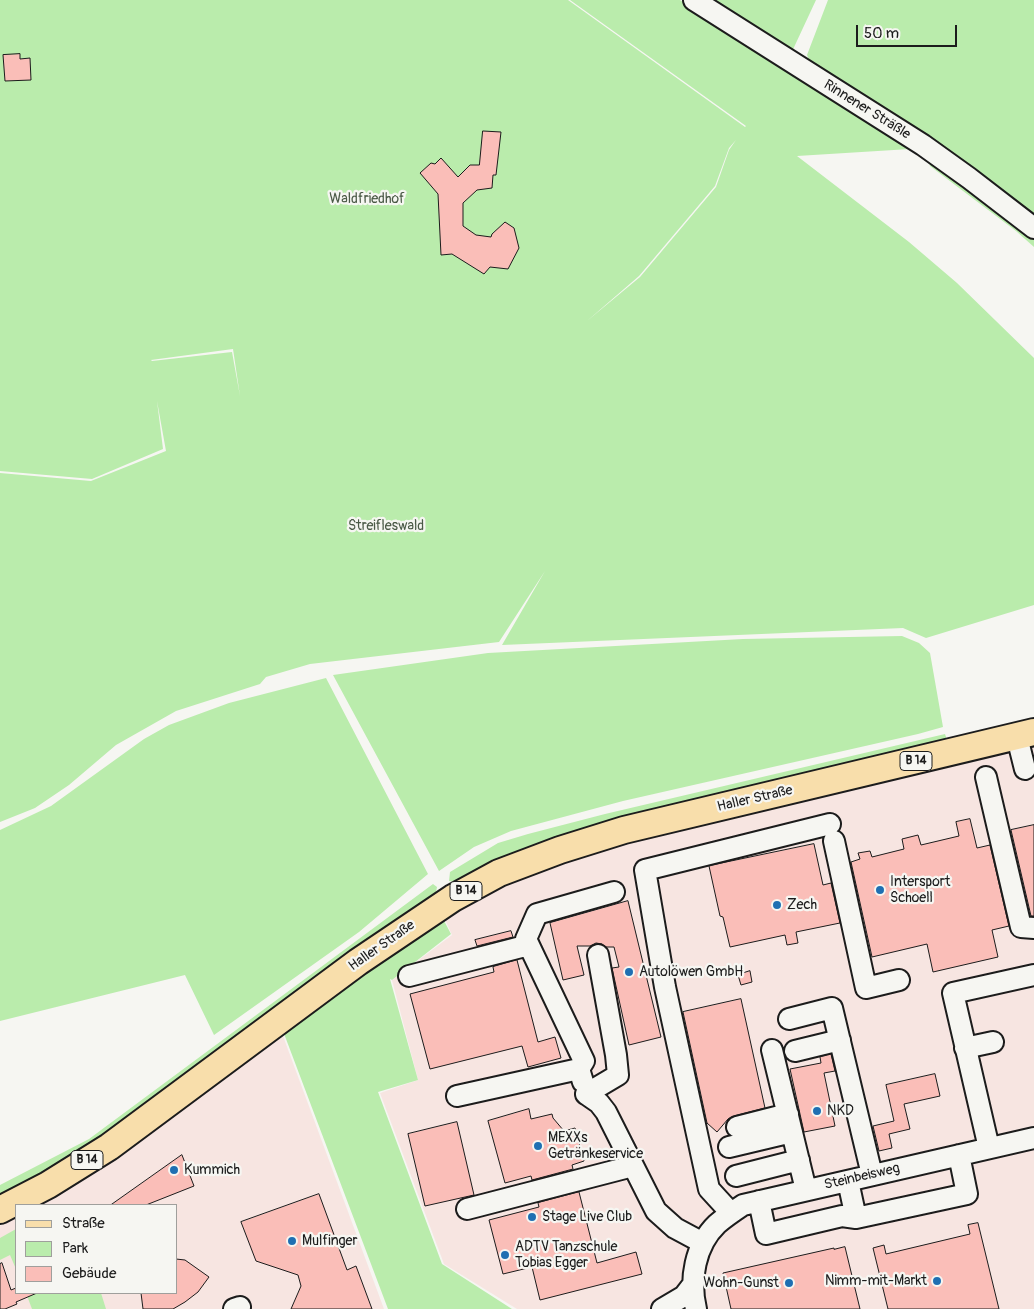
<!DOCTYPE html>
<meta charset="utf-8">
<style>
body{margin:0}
#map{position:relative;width:1034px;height:1309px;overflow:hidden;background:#f6f6f2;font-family:Pangolin,sans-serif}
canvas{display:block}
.legend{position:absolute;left:15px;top:1204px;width:162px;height:90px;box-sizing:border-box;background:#f6f6f2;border:1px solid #9f9f9c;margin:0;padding:6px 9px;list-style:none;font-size:15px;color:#1c1c1c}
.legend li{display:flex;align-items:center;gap:10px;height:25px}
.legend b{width:25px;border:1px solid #9f9f9c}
.scale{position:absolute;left:856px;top:25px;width:101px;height:22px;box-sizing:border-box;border:2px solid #1c1c1c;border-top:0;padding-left:6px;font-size:15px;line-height:18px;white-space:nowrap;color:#1c1c1c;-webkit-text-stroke:4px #f6f6f2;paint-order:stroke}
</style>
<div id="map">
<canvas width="1034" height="1309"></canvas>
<ul class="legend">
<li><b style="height:6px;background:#f8deab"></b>Straße</li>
<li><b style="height:14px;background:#baecac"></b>Park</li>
<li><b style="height:14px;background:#fabeb8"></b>Gebäude</li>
</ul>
<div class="scale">50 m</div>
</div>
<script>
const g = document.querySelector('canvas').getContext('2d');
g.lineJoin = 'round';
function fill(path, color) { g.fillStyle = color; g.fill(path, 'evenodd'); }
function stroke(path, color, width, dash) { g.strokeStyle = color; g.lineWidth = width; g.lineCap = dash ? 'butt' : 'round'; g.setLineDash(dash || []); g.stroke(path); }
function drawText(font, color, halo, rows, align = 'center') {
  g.font = font + ' Pangolin,sans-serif'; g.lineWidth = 4.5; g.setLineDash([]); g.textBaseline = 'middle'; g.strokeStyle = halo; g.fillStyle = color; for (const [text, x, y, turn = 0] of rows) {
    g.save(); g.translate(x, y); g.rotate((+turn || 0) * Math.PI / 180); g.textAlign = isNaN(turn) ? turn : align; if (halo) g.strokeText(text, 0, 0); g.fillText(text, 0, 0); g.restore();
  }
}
fill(new Path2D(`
 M 1034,743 L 1034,1309 L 517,1309 L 444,1264 L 380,1093 L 418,1080 L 392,980 L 452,935 L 443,915 L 558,858 Z
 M 283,1036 L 384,1309 L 0,1309 L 0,1226 L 16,1216 L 16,1293 L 176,1293 L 176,1205 L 35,1205 L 127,1151 Z`), '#f7e5e1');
fill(new Path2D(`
 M 0,0 L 568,0 L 745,127 L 746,126 L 570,0 L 680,0 L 910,149 L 797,156 L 909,242 L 957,283 L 1034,358 L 1034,605 L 926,638 L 903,628 L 502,645 L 545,571 L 499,642 L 310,664 L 266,677 L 260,684 L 176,711 L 116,745 L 69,785 L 35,808 L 0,822 L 0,473 L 91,481 L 166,451 L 157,401 L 163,449 L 92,479 L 0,471 ZM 736,140 L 729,150 L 716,187 L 640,277 L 587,321 L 572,329 L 587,321 L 639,276 L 715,186 L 729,148 ZM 233,349 L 240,396 L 232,352 L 152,361 L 151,360 Z
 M 704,0 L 816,0 L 789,58 Z
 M 828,0 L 1034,0 L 1034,216 L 972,166 L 825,76 L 812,66 L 807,55 Z
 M 928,159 L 1034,234 L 1034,247 L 1016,231 L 930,166 Z
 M 902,636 L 919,643 L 930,653 L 943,727 L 918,734 L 623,801 L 511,831 L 474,847 L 439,871 L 333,675 L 488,653 L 743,639 Z
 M 326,678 L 428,874 L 359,932 L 214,1035 L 185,975 L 0,1021 L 0,830 L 51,806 L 144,739 L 169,725 L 229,703 Z
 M 945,734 L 946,737 L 946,745 L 456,882 L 449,881 L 450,872 L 498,843 L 528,834 L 605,814 Z
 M 433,884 L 437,887 L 435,897 L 89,1151 L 0,1196 L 0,1185 L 89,1139 Z
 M 441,915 L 451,934 L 392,980 L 390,979 L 418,1080 L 378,1092 L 442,1264 L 512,1309 L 388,1309 L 283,1031 Z
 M 16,1229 L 16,1269 L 10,1255 L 0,1260 L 0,1238 Z
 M 26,1293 L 101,1293 L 106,1309 L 32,1309 Z`), '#baecac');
const building = new Path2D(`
 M 20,54 L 20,59 L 30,58 L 31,80 L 5,81 L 3,55 Z
 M 483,131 L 501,132 L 496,175 L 493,175 L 492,188 L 477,190 L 463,203 L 463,226 L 476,235 L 491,237 L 492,234 L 505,222 L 514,228 L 519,248 L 508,269 L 490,267 L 484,274 L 452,254 L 441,255 L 438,194 L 420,173 L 431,163 L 435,164 L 441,158 L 458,177 L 470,165 L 479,165 Z
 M 970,819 L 977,848 L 990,845 L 1009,926 L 992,930 L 998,957 L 933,972 L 927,944 L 872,957 L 851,862 L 860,859 L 858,853 L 870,851 L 872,857 L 904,849 L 902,839 L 918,835 L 921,845 L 959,836 L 956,822 Z
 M 1034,825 L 1034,916 L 1031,916 L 1011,830 Z
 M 814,844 L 823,885 L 831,883 L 840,923 L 796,932 L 798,943 L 787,945 L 785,935 L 730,947 L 723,917 L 720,916 L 709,866 Z
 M 628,901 L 661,1037 L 629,1045 L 612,968 L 619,967 L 614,947 L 606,947 L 602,944 L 596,943 L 590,946 L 577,946 L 584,975 L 563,980 L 550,923 Z
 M 511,931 L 513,937 L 477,946 L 475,940 Z
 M 517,960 L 538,1042 L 555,1037 L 561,1058 L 528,1067 L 522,1046 L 430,1069 L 410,994 L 494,972 L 493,967 Z
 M 750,971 L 752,982 L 741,985 L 738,975 Z
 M 741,999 L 765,1108 L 734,1116 L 728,1119 L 717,1132 L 707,1123 L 683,1012 Z
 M 831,1054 L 835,1071 L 824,1073 L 835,1126 L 804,1132 L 790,1069 L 821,1063 L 820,1057 Z
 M 935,1074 L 940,1096 L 904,1104 L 910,1129 L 889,1134 L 892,1148 L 879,1151 L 873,1126 L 894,1121 L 886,1085 Z
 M 529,1109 L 531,1119 L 552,1114 L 553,1118 L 564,1131 L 575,1128 L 584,1161 L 572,1165 L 573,1169 L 532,1180 L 531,1176 L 505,1183 L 488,1121 Z
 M 457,1122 L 474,1195 L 425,1206 L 408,1134 Z
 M 182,1155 L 194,1186 L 146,1205 L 111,1205 Z
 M 579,1192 L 597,1263 L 636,1252 L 642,1274 L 540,1300 L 532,1267 L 503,1274 L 489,1220 L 539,1207 L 538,1203 Z
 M 319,1194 L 347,1270 L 356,1266 L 372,1309 L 291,1309 L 301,1286 L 298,1275 L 256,1261 L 241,1222 Z
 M 978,1223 L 999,1309 L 888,1309 L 873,1248 L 884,1245 L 886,1254 L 970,1234 L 968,1225 Z
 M 845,1247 L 860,1309 L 731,1309 L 723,1273 L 834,1248 L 834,1249 Z
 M 176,1259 L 185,1260 L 209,1277 L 198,1292 L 185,1302 L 173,1309 L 143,1309 L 141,1293 L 176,1293 Z
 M 2,1263 L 11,1290 L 16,1288 L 16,1293 L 37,1293 L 16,1302 L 17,1304 L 5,1309 L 0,1309 L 0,1264 Z`);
fill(building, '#fabeb8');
stroke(building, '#1c1c1c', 1);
const minor = new Path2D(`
 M 694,0 L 923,145 L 969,178 L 1034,228
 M 1017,737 L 1025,769
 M 986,777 L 1021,927 L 1034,928
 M 834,841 L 866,988 L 899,980
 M 409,976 L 529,945
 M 789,1019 L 832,1008 L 872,1175
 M 965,1048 L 993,1042
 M 772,1050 L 806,1190
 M 795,1051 L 840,1040
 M 579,1069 L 584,1061 L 526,939 L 537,914 L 614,892
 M 586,1094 L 599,1103 L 606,1112 L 656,1211 L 675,1228 L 703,1243
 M 586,1094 L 618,1075 L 616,1055 L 598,955
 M 457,1096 L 579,1069 L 583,1082
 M 737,1127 L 788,1114
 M 729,1147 L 792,1132
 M 989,1148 L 953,993 L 1034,975
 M 736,1176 L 799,1160
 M 848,1181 L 856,1218 L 967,1194 L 959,1155
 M 759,1201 L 766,1234 L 842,1216 L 856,1218
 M 467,1209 L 633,1166
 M 731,1213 L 709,1189 L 665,987 L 645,870 L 830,824
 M 234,1309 L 240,1307
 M 662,1309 L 684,1296 L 694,1283
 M 696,1309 C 689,1280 695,1245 717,1224 C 725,1217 734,1211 743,1205 L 1034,1138`);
const major = new Path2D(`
 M 0,1210 L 48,1185 L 109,1147 L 358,962 L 453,898 L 499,873 L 560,850 L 624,830 L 1034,732`);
stroke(minor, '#1c1c1c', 24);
stroke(major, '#1c1c1c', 30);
stroke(minor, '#f6f6f2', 20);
stroke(major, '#f8deab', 26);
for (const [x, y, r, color] of [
 [880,890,5,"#1f6fb2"],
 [777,905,5,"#1f6fb2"],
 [629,972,5,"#1f6fb2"],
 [817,1111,5,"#1f6fb2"],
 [538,1146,5,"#1f6fb2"],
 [174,1170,5,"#1f6fb2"],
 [532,1217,5,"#1f6fb2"],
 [292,1241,5,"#1f6fb2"],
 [505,1255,5,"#1f6fb2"],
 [937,1281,5,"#1f6fb2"],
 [789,1283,5,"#1f6fb2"]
]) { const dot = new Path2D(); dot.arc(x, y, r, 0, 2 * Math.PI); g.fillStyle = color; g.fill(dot); stroke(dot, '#f6f6f2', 2); }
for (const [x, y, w] of [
 [916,761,32],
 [466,891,32],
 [87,1160,32]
]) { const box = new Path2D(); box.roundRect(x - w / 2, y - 9.5, w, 19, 4); g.fillStyle = '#f6f6f2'; g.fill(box); stroke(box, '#1c1c1c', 1); }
drawText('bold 12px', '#1c1c1c', null, [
 ["B 14",916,761],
 ["B 14",466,891],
 ["B 14",87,1160]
]);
drawText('14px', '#1c1c1c', '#f6f6f2', [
 ["Rinnener Sträßle",867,110,32],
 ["Haller Straße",755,799,-13],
 ["Haller Straße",382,946,-35],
 ["Steinbeisweg",862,1177,-13]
]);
drawText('14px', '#4b5a47', '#f6f6f2', [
 ["Waldfriedhof",367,199],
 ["Streifleswald",386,526]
]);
drawText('14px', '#1c1c1c', '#f6f6f2', [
 ["Intersport",890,882],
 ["Schoell",890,898],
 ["Zech",787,905],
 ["Autolöwen GmbH",639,972],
 ["NKD",827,1111],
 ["MEXXs",548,1138],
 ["Getränkeservice",548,1154],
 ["Kummich",184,1170],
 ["Stage Live Club",542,1217],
 ["Mulfinger",302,1241],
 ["ADTV Tanzschule",515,1247],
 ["Tobias Egger",515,1263],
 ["Nimm-mit-Markt",927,1281,"right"],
 ["Wohn-Gunst",779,1283,"right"]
], 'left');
</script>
